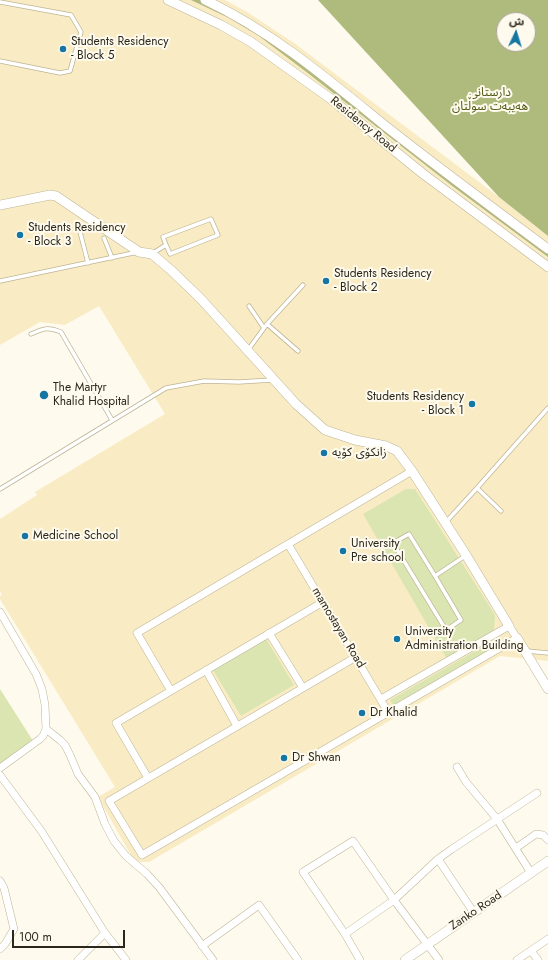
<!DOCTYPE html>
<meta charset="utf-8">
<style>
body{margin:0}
#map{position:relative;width:548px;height:960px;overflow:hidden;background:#fefaed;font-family:Jost,"Noto Sans Arabic",sans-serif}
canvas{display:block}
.north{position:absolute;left:496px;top:12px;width:40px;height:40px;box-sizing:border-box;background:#fefaed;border:1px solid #aaa699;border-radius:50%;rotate:4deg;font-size:11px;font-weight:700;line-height:16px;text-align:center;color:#2b271b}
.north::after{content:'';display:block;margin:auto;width:14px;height:18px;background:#1576a3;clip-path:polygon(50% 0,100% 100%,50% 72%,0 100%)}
.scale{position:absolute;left:12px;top:930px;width:113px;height:18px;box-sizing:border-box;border:2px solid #2b271b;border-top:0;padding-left:5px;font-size:12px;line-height:14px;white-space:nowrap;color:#2b271b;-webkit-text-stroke:3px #fefaed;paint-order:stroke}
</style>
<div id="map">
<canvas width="548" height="960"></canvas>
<div class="north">ش</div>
<div class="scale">100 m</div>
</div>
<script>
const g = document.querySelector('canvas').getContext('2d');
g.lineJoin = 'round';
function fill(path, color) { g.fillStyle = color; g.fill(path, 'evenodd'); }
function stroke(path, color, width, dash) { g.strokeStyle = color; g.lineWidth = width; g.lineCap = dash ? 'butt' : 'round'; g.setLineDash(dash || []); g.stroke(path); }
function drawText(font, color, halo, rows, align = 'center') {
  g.font = font + ' Jost,"Noto Sans Arabic",sans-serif'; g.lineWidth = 4; g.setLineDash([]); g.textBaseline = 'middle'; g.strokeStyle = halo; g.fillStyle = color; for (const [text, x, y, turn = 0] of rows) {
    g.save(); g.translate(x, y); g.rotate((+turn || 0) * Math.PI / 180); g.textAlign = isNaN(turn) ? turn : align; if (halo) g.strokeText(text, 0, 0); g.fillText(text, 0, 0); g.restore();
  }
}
fill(new Path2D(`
 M 0,0 L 225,0 L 247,12 L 294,43 L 499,197 L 548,236 L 548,661 L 500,656 L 149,862 L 140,862 L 133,859 L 98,797 L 115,787 L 0,599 L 0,596 L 2,595 L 0,591 L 0,519 L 37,495 L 35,492 L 165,414 L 99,306 L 65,325 L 40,322 L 0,345 Z`), '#f9ecc4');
fill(new Path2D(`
 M 406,489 L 415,489 L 495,615 L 494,632 L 447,659 L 363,514 Z
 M 266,639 L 294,685 L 241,716 L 213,670 Z
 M 491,642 L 495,648 L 393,705 L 390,700 Z
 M 0,689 L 35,744 L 1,772 L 0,771 Z`), '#dae5b1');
fill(new Path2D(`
 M 191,0 L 207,0 L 256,28 L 548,249 L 548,257 L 451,185 L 309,74 L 259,36 L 229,18 Z
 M 318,0 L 548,0 L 548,236 L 499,197 ZM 504,20 L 528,20 L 528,44 L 504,44 Z`), '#afba7d');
const lane = new Path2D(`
 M 0,2 L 71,15 L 81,32 L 70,71 L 60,73 L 0,61
 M 78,224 L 88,263
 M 104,238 L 112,258
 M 153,253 L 166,245 L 170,254 L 218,235 L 211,219 L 163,237 L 166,245
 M 0,281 L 138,252
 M 249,306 L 264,328
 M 267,324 L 298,351
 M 31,334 C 44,328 48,327 61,332 L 112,420
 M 248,350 L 267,324 L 303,285
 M 477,488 L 501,511
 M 0,489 L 166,388 L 204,381 L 239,382 L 272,380
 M 446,522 L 477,488 L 548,408
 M 435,576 L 461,620 L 446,630 L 393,543 L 409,534 L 435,576 L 465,556
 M 527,651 L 548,653`);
const street = new Path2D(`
 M 288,544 L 388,712
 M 0,612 L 36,674 L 42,689 L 45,705 L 46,729 L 43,736 L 40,739 L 0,768
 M 269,633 L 303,688
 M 356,657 L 109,801 L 142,855 L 517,638 L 509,626 L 381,699
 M 206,670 L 237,726
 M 171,691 L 137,633 L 412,471
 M 46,729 L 60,740 L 65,745 L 70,755 L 78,774 L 95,797 L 105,824 L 114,841 L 126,856 L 147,874 L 159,887 L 213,960
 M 457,767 L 466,782 L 497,819 L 531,873
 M 0,775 L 42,832 L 105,933 L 126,960
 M 148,778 L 116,723 L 323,602
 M 516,848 L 536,834 L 543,835 L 548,840
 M 438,859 L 474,913
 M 0,881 L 4,888 L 14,929 L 5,944 L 0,949
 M 345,934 L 303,872 L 353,841 L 394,900 L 439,960
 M 202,946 L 259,905 L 298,960
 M 531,951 L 538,960
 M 78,960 L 105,933
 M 360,960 L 345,934 L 394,900 L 438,859 L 452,849 L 537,793
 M 517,960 L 548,939`);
const secondary = new Path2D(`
 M 168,0 L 221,25 L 251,42 L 331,99 L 422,173 L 548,267
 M 205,0 C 273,32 330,81 388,128 C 440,169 494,209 548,249
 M 0,205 L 50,195 L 56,196 L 139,252 L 152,254 L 172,271 L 201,299 L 296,404 L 325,430 L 355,440 L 386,446 L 397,451 L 412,471 L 466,555 L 509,626
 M 517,638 L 548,689
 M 405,960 L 548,861`);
stroke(lane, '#beb596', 5);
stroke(street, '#beb596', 8);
stroke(secondary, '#beb596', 10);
stroke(lane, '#fff', 3.5);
stroke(street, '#fff', 7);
stroke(secondary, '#fff', 9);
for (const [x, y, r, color] of [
 [63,49,4,"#1576a3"],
 [20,235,4,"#1576a3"],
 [326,281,4,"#1576a3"],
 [44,395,5,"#1576a3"],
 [472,404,4,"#1576a3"],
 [324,453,4,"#1576a3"],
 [25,536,4,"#1576a3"],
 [343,551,4,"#1576a3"],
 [397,639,4,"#1576a3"],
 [362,713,4,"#1576a3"],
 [284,758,4,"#1576a3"]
]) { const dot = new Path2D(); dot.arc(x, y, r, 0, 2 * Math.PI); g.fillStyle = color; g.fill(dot); stroke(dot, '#fefaed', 1.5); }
drawText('12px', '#2b271b', '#fefaed', [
 ["Students Residency",71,42],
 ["- Block 5",71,56],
 ["Students Residency",28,228],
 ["- Block 3",28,242],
 ["Students Residency",334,274],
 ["- Block 2",334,288],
 ["The Martyr",53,388],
 ["Khalid Hospital",53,402],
 ["Students Residency",464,397,"right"],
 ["- Block 1",464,411,"right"],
 ["زانکۆی کۆیە",332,453],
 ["Medicine School",33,536],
 ["University",351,544],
 ["Pre school",351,558],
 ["University",405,632],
 ["Administration Building",405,646],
 ["Dr Khalid",370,713],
 ["Dr Shwan",292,758]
], 'left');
drawText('12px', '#505915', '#fefaed', [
 ["دارستانی",490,93],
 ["هەیبەت سوڵتان",490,107]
]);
drawText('12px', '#2b271b', '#fefaed', [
 ["Residency Road",363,125,39],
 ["mamostayan Road",338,628,59],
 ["Zanko Road",476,911,-34]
]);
</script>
